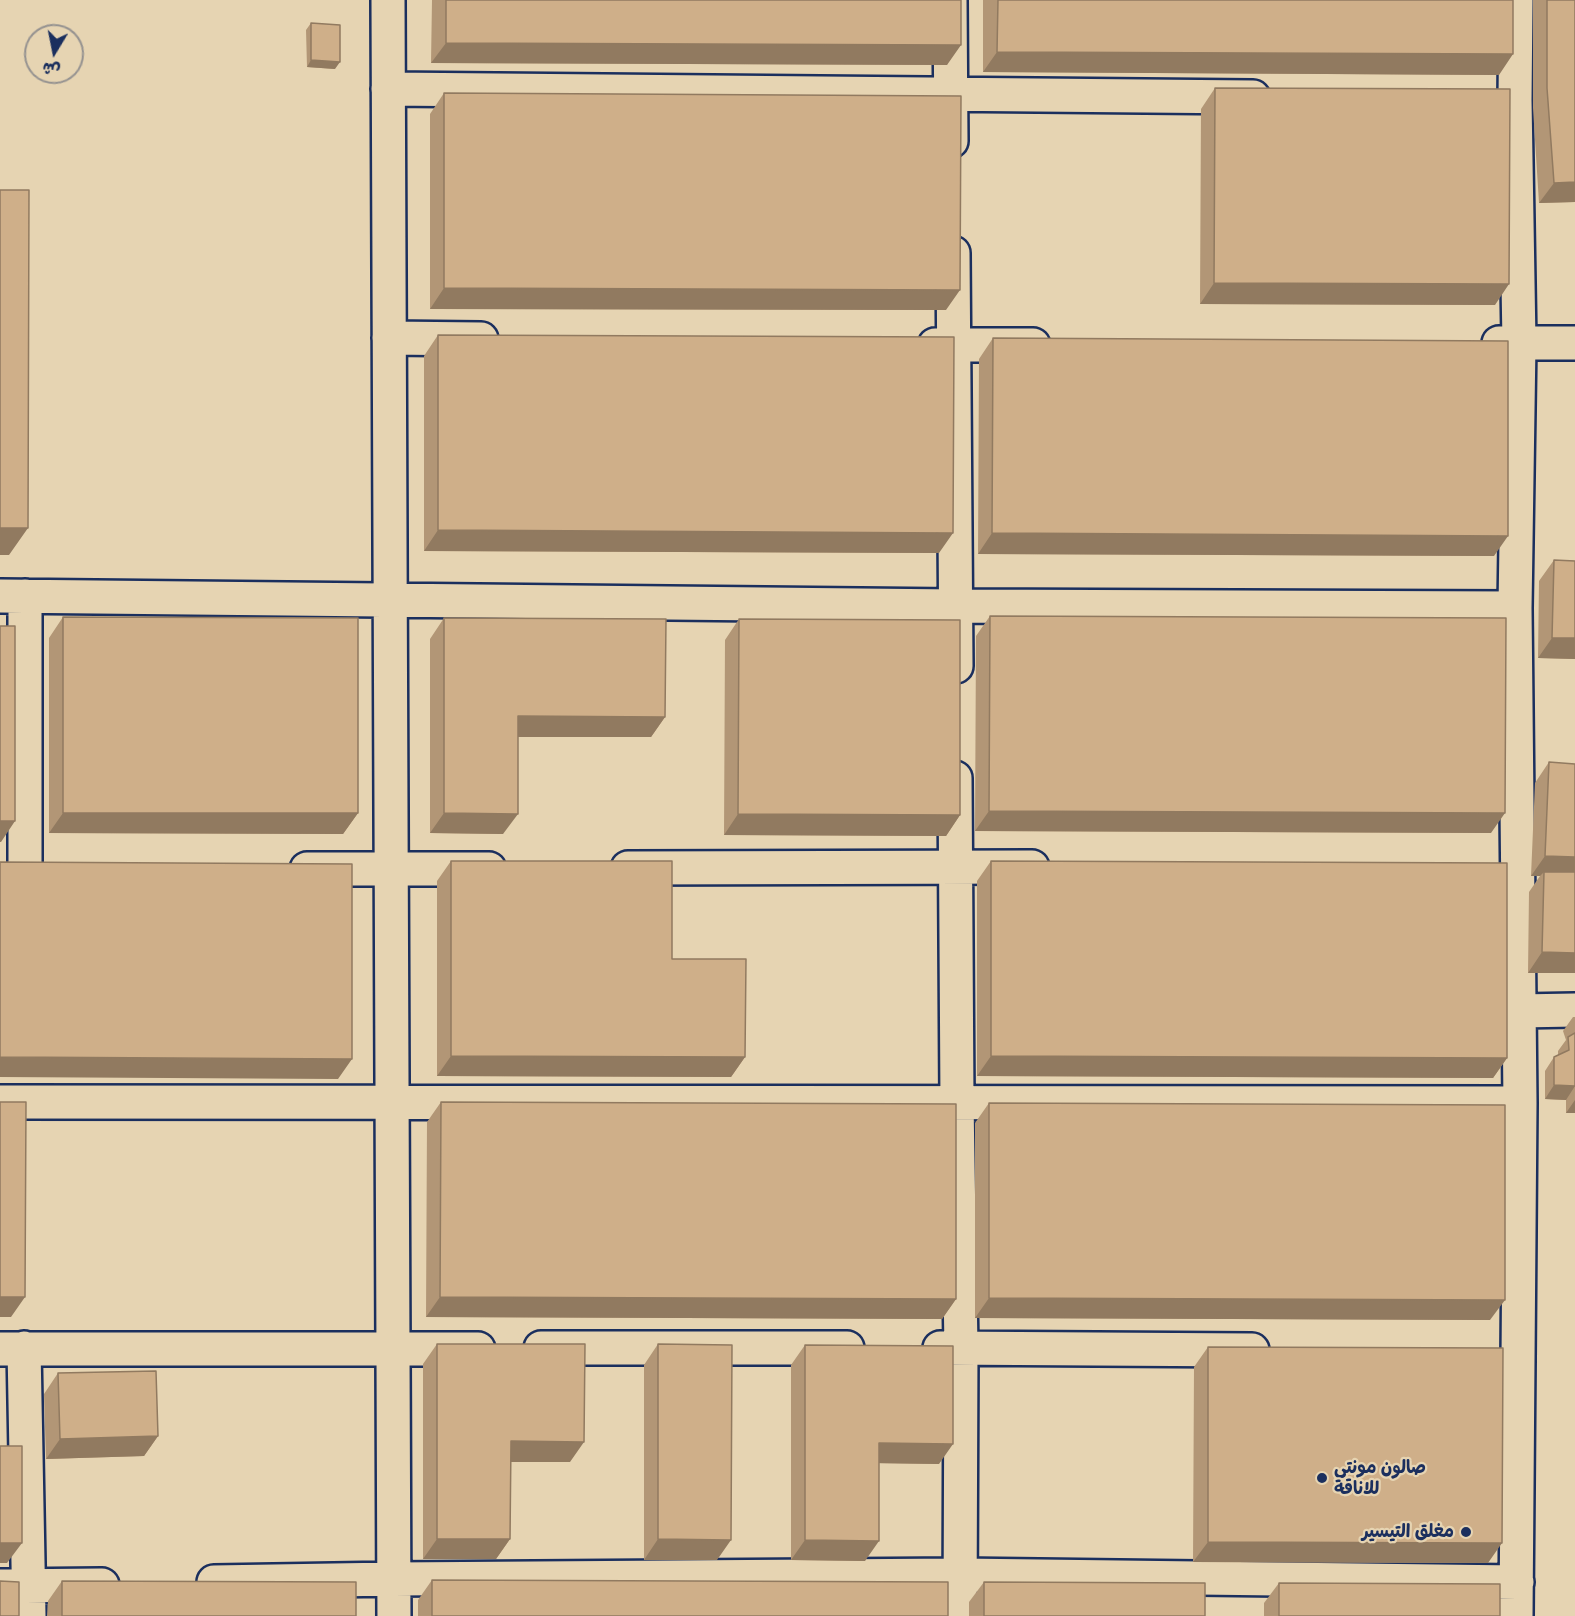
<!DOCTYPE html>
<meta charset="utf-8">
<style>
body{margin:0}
#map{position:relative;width:1575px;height:1616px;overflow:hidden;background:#e6d4b2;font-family:Delius,"Playpen Sans Arabic",sans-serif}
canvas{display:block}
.north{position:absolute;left:24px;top:24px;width:60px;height:60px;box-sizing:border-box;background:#e6d4b2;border:2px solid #959290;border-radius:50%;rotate:190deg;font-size:16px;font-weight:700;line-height:24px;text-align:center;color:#1b2f5e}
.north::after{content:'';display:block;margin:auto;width:21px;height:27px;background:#1b2f5e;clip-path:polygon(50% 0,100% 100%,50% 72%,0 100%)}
</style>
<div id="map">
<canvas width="1575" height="1616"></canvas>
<div class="north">ش</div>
</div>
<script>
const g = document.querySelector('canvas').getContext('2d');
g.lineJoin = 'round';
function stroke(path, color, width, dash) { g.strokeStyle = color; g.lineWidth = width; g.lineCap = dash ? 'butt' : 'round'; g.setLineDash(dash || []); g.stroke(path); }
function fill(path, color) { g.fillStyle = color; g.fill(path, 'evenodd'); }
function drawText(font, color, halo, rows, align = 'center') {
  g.font = font + ' Delius,"Playpen Sans Arabic",sans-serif'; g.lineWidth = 4.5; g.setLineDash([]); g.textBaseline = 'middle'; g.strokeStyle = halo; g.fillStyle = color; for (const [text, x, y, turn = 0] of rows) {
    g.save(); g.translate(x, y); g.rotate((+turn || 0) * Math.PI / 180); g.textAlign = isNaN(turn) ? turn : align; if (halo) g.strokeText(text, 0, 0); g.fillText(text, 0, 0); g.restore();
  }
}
const minor = new Path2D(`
 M 388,0 L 394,1616
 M 950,0 L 951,141
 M 388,89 L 1253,97
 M 953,253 L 956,666
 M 389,338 L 481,339
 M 1499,343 L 1575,343
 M 935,345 L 1033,345
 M 0,596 L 956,606 L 1515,608
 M 25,596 L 25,869
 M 955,778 L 957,1102 L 961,1348 L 960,1616
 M 628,868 L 1032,867
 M 307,869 L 489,869
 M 1519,1011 L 1575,1010
 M 0,1102 L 1520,1103
 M 24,1348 L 29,1616
 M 541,1348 L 847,1348
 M 940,1348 L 1252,1350
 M 0,1349 L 478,1349
 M 214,1582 L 393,1579 L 960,1575 L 1517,1582
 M 0,1586 L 102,1585
 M 1516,1616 L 1520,1103 L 1515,608 L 1519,343 L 1515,100 L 1516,0`);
stroke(minor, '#1b2f5e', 38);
stroke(minor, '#e6d4b2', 33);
fill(new Path2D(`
 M 432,0 L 961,0 L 947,65 L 431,63 Z
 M 983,0 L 1513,0 L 1499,75 L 983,72 Z
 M 1533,0 L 1575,0 L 1575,202 L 1539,203 L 1533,108 Z
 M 311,23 L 335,69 L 307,67 L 306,30 Z
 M 1215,88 L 1495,305 L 1200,304 L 1201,109 Z
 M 444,93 L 946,310 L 430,309 L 430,114 Z
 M 438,335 L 939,553 L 424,551 L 424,356 Z
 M 993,338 L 1494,556 L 978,554 L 979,359 Z
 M 1554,560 L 1575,561 L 1575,659 L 1538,658 L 1539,581 Z
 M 990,616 L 1491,833 L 975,831 L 976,636 Z
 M 63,617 L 358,813 L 343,834 L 49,833 L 49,638 Z
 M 444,618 L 665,717 L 651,737 L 518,737 L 503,834 L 430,833 L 430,639 Z
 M 739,619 L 960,815 L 946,836 L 724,835 L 725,640 Z
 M 1549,762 L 1575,973 L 1528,973 L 1529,892 L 1540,876 L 1531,876 L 1535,783 Z
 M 451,861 L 672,959 L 745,1057 L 731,1077 L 437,1076 L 437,881 Z
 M 991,861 L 1507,1058 L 1493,1078 L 977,1076 L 977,881 Z
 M 1573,1017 L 1575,1017 L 1575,1113 L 1566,1113 L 1566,1100 L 1545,1099 L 1545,1071 L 1554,1057 L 1558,1055 L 1558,1051 L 1566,1040 L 1563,1031 Z
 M 441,1102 L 956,1299 L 942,1319 L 426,1317 L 427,1122 Z
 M 989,1103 L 1490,1320 L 975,1318 L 975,1123 Z
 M 437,1344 L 570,1462 L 511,1462 L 510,1539 L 496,1559 L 423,1559 L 423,1364 Z
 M 658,1344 L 717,1560 L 644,1560 L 644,1365 Z
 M 805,1345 L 939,1464 L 879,1463 L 865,1561 L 791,1560 L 791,1365 Z
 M 1208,1347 L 1488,1563 L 1193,1562 L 1194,1367 Z
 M 58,1373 L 158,1436 L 144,1456 L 46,1459 L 44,1394 Z
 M 432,1580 L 948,1616 L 418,1616 L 418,1600 Z
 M 62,1581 L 356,1616 L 47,1616 L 48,1601 Z
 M 984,1582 L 1205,1616 L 969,1616 L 969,1602 Z
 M 1279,1583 L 1500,1616 L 1264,1616 L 1264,1603 Z`), '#b29676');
fill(new Path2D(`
 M 446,43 L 961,45 L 947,65 L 431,63 Z
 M 997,52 L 1513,54 L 1499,75 L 983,72 Z
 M 311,60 L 340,62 L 335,69 L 307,67 Z
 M 1575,182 L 1575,202 L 1539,203 L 1554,183 Z
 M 1214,283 L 1509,284 L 1495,305 L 1200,304 Z
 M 444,288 L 960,290 L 946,310 L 430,309 Z
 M 0,528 L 28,528 L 9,555 L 0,555 Z
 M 438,530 L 953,533 L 939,553 L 424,551 Z
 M 992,533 L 1508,536 L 1494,556 L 978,554 Z
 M 1552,638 L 1575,638 L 1575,659 L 1538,658 Z
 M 518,716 L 665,717 L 651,737 L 503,737 Z
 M 989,811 L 1505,813 L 1491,833 L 975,831 Z
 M 63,813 L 358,813 L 343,834 L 49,833 Z
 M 444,813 L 518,814 L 503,834 L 430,833 Z
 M 738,814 L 960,815 L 946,836 L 724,835 Z
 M 0,821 L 15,821 L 1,842 L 0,842 Z
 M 1545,856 L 1575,857 L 1575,878 L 1544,872 L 1540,876 L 1531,876 Z
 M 1542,952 L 1575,953 L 1575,973 L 1528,973 Z
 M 451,1056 L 745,1057 L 731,1077 L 437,1076 Z
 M 991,1056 L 1507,1058 L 1493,1078 L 977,1076 Z
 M 0,1057 L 352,1059 L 338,1079 L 0,1077 Z
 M 1554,1085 L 1575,1086 L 1566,1100 L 1545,1099 Z
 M 1575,1100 L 1575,1113 L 1566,1113 Z
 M 0,1297 L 25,1297 L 11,1317 L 0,1317 Z
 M 440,1297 L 956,1299 L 942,1319 L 426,1317 Z
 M 989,1298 L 1505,1300 L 1490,1320 L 975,1318 Z
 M 158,1436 L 144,1456 L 46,1459 L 60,1439 Z
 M 511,1441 L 584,1442 L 570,1462 L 496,1462 Z
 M 879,1443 L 953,1444 L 939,1464 L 865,1463 Z
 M 437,1539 L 510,1539 L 496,1559 L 423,1559 Z
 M 658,1539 L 731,1540 L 717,1560 L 644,1560 Z
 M 805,1540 L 879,1541 L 865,1561 L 791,1560 Z
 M 1208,1542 L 1502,1543 L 1488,1563 L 1193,1562 Z
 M 0,1543 L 22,1543 L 7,1563 L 0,1563 Z`), '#917a60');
const building = new Path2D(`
 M 446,0 L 961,0 L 961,45 L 446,43 Z
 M 998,0 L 1513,0 L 1513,54 L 997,52 Z
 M 1547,0 L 1575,0 L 1575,182 L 1554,183 L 1547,88 Z
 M 311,23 L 340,25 L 340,62 L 311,60 Z
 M 1215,88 L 1510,89 L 1509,284 L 1214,283 Z
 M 444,93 L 961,96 L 960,290 L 444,288 Z
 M 0,190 L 29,190 L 28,528 L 0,528 Z
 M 438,335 L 954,337 L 953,533 L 438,530 Z
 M 993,338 L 1508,341 L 1508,536 L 992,533 Z
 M 1554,560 L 1575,561 L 1575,638 L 1552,638 Z
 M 990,616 L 1506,618 L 1505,813 L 989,811 Z
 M 63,617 L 358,618 L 358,813 L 63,813 Z
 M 444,618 L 666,619 L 665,717 L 518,716 L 518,814 L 444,813 Z
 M 739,619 L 960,620 L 960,815 L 738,814 Z
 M 0,626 L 15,626 L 15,821 L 0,821 Z
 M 1549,762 L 1575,764 L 1575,857 L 1545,856 Z
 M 451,861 L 672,861 L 672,959 L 746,959 L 745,1057 L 451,1056 Z
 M 991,861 L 1507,863 L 1507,1058 L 991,1056 Z
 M 0,862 L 352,864 L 352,1059 L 0,1057 Z
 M 1544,872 L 1575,872 L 1575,953 L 1542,952 Z
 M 1575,1033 L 1575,1086 L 1554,1085 L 1554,1057 L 1569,1050 L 1568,1037 Z
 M 0,1102 L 26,1102 L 25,1297 L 0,1297 Z
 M 441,1102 L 956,1104 L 956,1299 L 440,1297 Z
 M 989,1103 L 1505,1105 L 1505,1300 L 989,1298 Z
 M 437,1344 L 585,1344 L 584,1442 L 511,1441 L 510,1539 L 437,1539 Z
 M 658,1344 L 732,1345 L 731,1540 L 658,1539 Z
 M 805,1345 L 953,1346 L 953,1444 L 879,1443 L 879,1541 L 805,1540 Z
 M 1208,1347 L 1503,1348 L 1502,1543 L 1208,1542 Z
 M 156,1371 L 158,1436 L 60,1439 L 58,1373 Z
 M 0,1446 L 22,1446 L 22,1543 L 0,1543 Z
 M 432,1580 L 948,1582 L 948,1616 L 432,1616 Z
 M 0,1581 L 19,1582 L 19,1616 L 0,1616 Z
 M 62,1581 L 356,1582 L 356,1616 L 62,1616 Z
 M 984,1582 L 1205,1583 L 1205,1616 L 984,1616 Z
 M 1279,1583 L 1500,1584 L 1500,1616 L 1279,1616 Z`);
fill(building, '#cfaf89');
stroke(building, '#917a60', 1.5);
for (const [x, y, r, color] of [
 [1322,1478,6,"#1b2f5e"],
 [1466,1532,6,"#1b2f5e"]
]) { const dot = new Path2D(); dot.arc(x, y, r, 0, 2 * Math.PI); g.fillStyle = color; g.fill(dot); stroke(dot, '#e6d4b2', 2); }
drawText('bold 18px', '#1b2f5e', '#e6d4b2', [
 ["صالون مونتي",1334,1468],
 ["للاناقة",1334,1489],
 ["مغلق التيسير",1454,1532,"right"]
], 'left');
</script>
